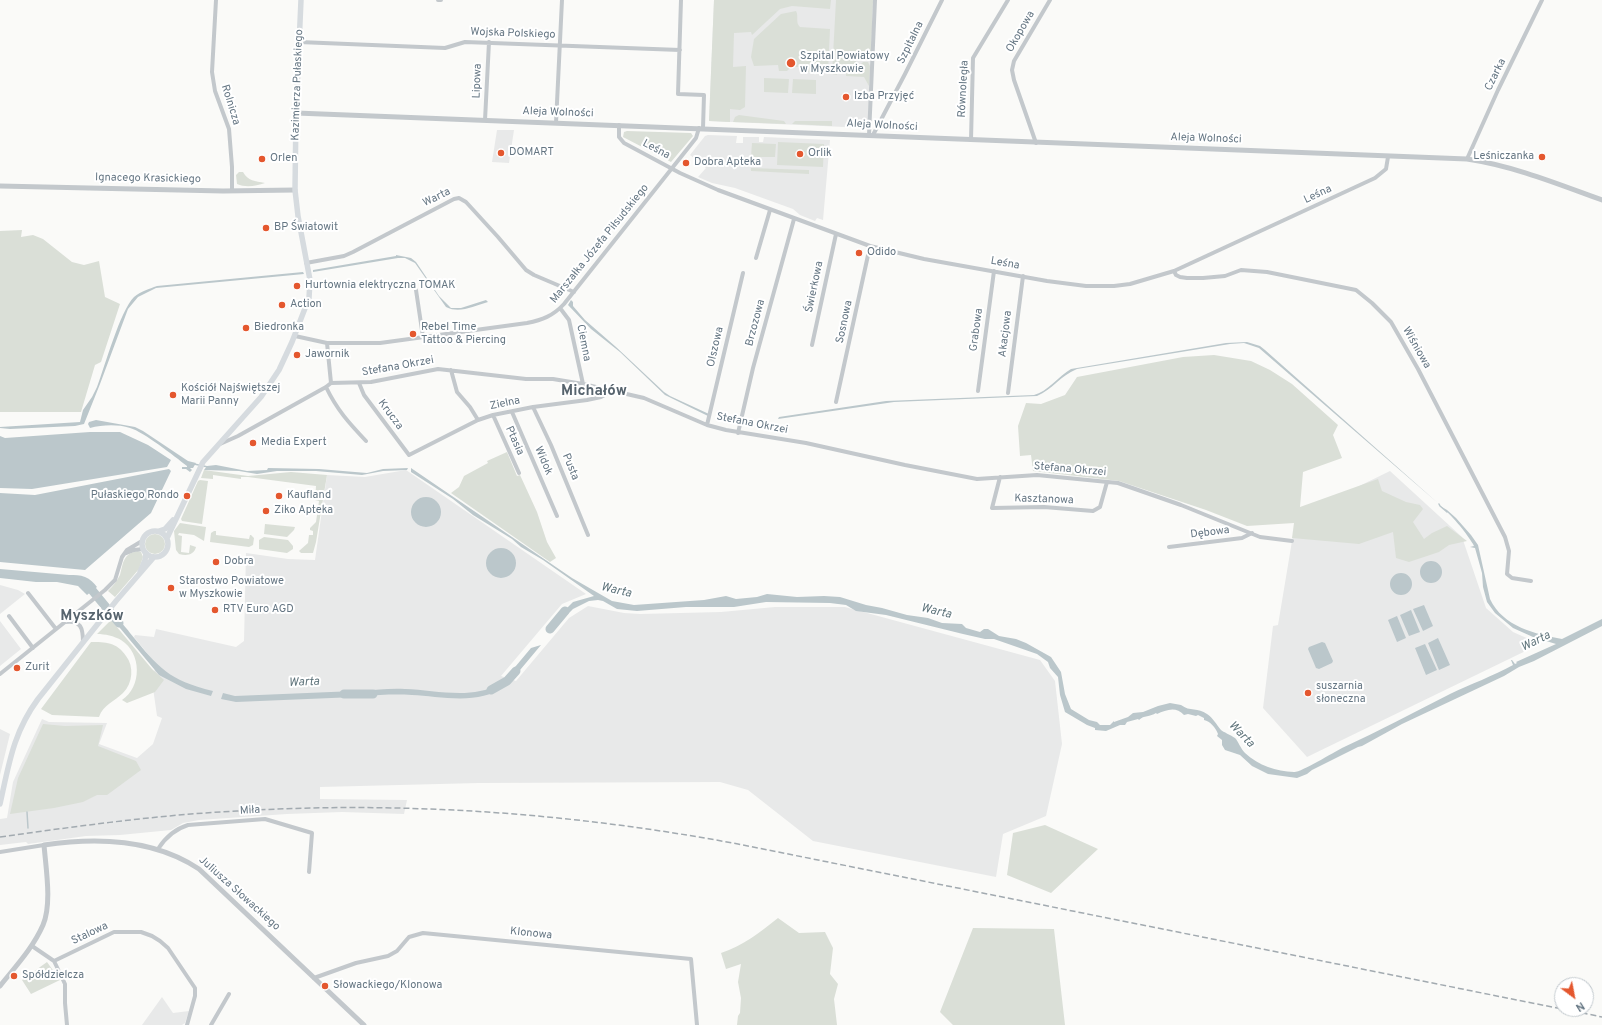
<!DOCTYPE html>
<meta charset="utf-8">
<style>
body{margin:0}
#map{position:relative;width:1602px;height:1025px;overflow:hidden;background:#fafaf8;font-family:Overpass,sans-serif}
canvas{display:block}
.north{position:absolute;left:1554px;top:977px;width:40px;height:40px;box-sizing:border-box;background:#fff;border:1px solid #c1c8cd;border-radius:50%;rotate:148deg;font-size:11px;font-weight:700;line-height:16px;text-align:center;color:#657683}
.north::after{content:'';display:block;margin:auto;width:14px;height:18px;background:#e4572e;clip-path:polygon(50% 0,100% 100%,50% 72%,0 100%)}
</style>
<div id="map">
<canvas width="1602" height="1025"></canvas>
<div class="north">N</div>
</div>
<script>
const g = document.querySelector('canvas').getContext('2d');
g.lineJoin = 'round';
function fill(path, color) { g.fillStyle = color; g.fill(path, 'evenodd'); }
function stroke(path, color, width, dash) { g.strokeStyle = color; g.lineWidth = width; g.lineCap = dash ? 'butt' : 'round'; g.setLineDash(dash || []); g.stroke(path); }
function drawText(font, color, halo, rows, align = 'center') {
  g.font = font + ' Overpass,sans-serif'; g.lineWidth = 4; g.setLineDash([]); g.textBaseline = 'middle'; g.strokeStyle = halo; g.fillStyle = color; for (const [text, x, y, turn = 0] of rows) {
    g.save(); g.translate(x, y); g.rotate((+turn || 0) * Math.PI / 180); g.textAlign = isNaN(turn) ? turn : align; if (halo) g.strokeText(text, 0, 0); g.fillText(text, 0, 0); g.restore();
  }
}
fill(new Path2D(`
 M 714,0 L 873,0 L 868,128 L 709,121 Z
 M 497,130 L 514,130 L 509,163 L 492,162 Z
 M 708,135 L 737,136 L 736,143 L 743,143 L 743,137 L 759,137 L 759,142 L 763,142 L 764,137 L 830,140 L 823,220 L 817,218 L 815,221 L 800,215 L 793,209 L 735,188 L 712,183 L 698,177 L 706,168 L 690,155 L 705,136 Z
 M 406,470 L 586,594 L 562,604 L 501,676 L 516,681 L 569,618 L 588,606 L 624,613 L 640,614 L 721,612 L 775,607 L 845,607 L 1040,660 L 1055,681 L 1062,744 L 1046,816 L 1003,834 L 996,877 L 813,841 L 748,790 L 720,782 L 479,783 L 320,787 L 320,799 L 407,800 L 404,814 L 342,812 L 287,814 L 199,820 L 183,823 L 171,830 L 120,835 L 86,836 L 28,844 L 26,842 L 0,845 L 0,819 L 7,818 L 13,782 L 42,719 L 49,722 L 107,723 L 99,744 L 137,758 L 153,744 L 162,718 L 157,716 L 152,681 L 156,664 L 134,637 L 135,635 L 154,637 L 156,629 L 236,647 L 244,641 L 246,553 L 288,559 L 315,560 L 327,475 L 365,477 Z
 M 1390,471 L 1462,537 L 1486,608 L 1513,632 L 1540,644 L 1307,757 L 1263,708 L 1273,626 L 1278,625 L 1296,517 Z
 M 0,585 L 18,590 L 25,594 L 0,614 Z
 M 0,621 L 21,649 L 0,666 Z
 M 0,729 L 10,734 L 0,775 Z
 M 162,997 L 173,1013 L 189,1011 L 185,1023 L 182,1025 L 142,1025 Z`), '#e8e9e9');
fill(new Path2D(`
 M 714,0 L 831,0 L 830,9 L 792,6 L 780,9 L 752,35 L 751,32 L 734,33 L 733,67 L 746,66 L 745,107 L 740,110 L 730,109 L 730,122 L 709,121 Z
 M 836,0 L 873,0 L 871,58 L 856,57 L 856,64 L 848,65 L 848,73 L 859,74 L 859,66 L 863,62 L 868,62 L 870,66 L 869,86 L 864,77 L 846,76 L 846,72 L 837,71 L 837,75 L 832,74 Z
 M 796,11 C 799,16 795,23 800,27 L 830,29 L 828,72 L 803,72 L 802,67 L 791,67 L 787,71 L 779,71 L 778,65 L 754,66 L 751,57 L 754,39 L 781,14 Z
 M 764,78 L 789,79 L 788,93 L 764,92 Z
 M 793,79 L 816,80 L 816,94 L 792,93 Z
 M 739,115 L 784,121 L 786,124 L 733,122 L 735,117 Z
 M 795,121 L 832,121 L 832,126 L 792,124 Z
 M 627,131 L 691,133 L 693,136 L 671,162 L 623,137 L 624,132 Z
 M 778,142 L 824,144 L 823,167 L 777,165 Z
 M 752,143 L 776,144 L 775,157 L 751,157 Z
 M 751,168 L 809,170 L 809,174 L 751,171 Z
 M 239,172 L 243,172 C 248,181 255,181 265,183 C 256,186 246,188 237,184 L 236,175 Z
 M 22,230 L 21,237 L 33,235 L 43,239 L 72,262 L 84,265 L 99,261 L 105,297 L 120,304 L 101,362 L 95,365 L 81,412 L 0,412 L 0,231 Z
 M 1214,355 L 1251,361 L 1270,370 L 1292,384 L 1338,425 L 1333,435 L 1342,458 L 1303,472 L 1300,507 L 1378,479 L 1382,491 L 1406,502 L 1420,505 L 1423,509 L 1413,522 L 1424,539 L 1432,533 L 1447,526 L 1467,541 L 1449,545 L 1439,552 L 1409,562 L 1396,558 L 1393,532 L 1359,544 L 1292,538 L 1294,523 L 1247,526 L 1206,510 L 1119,481 L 1033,471 L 1031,455 L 1020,456 L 1018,426 L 1026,403 L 1041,404 L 1065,395 L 1077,377 L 1183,357 Z
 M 507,452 L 517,476 L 520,475 L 537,512 L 547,542 L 556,558 L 550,562 L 451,493 L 459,487 L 464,476 L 488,463 L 487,461 Z
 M 204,470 L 248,476 L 291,472 L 327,475 L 316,542 L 313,553 L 301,553 L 299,551 L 308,543 L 309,535 L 313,535 L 313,531 L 310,530 L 310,528 L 316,522 L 319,501 L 315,500 L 316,486 L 248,477 L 241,477 L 241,479 L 213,475 L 213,479 L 201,478 Z
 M 200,480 L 208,481 L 202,524 L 182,521 L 181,519 L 198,481 Z
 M 180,523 L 206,527 L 204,541 L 194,535 L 179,533 L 178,535 L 182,536 L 181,552 L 189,553 L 190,545 L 196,547 C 194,555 187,556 179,554 L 176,550 L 174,531 Z
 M 265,524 L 295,527 L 294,530 L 287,537 L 264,534 Z
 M 214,531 L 216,531 L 216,535 L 249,539 L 250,535 L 251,535 L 254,538 L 253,545 L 249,547 L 210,542 L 211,533 Z
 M145 544a10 10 0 1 1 20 0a10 10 0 1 1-20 0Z
 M 264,537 L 288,540 L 293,546 L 293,549 L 287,553 L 259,549 L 259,540 Z
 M 138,551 L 141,552 L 143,557 L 139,569 L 115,597 L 108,591 C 113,586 117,581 120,575 C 123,564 123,553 138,551 Z
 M 111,620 L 152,669 L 164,680 L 155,692 L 127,703 L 122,700 C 142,687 142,653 121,640 C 114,636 105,634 97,634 Z
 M 91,642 C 105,642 117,642 126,656 C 134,666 133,683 123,693 C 115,701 103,705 99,717 L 52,715 L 41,709 Z
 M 43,724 L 65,726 L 103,725 L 98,746 L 136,761 L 141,770 L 107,795 L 97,795 L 83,802 L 54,808 L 10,814 L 18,778 Z
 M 1045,825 L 1098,849 L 1051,893 L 1007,875 L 1013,833 Z
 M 778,918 L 799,933 L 825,932 L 833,948 L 830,974 L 838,984 L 834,999 L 837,1025 L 737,1025 L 738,1016 L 740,1013 L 741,998 L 738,982 L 741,964 L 726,969 L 721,953 C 743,946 760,932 778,918 Z
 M 973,928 L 1054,929 L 1065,1025 L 953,1025 L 940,1012 Z
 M 47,962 L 60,980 L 31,994 L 22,980 Z`), '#dadfd7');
fill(new Path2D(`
 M 396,255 L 411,258 L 416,262 L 439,296 L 451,308 L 461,308 L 486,300 L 488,302 C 473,306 460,314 446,307 L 415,263 L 405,258 L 398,258 L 313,272 L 313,270 L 396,256 Z
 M 303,272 L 304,274 L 156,288 L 138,297 L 128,309 L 100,384 L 84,424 L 75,426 L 10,429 L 0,428 L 0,427 L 80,422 L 83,410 L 92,397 L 97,387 C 105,366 120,311 134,297 C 141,291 149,289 157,286 Z
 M 571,300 L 573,302 L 573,306 L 585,320 L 616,347 L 664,392 L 670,396 L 709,414 L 708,416 L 665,395 L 620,352 L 591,329 L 568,305 Z
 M 1247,342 L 1260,346 L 1265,350 L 1439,504 L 1259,348 L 1244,343 L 1230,344 L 1077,369 C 1061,375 1052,390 1037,396 L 894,402 L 778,419 L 779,417 L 886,401 L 1034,395 C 1047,392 1059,376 1071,369 L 1226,343 Z
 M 96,420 L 135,427 L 143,431 L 188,461 L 196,463 L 193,468 L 190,468 L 192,470 L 190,472 L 186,469 L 182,469 L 182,467 L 187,467 L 187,466 C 174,456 144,432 130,428 C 117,424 102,425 90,428 L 88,424 L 89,422 Z
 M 90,432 L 120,432 L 148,445 L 171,460 L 167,467 L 32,489 L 0,488 L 0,436 L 5,438 Z
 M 216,465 L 247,471 L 267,470 L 268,468 L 319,469 L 367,473 L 383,469 L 408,468 L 407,470 L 383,471 L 362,475 L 316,471 L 277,471 L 257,474 L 239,471 L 204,470 L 207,466 Z
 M 411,468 L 572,578 L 612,601 L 634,605 L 704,600 L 726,596 L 736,599 L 757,597 L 767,594 L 797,597 L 824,596 L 840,597 L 866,605 L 882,608 L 907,615 L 928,618 L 942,623 L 962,624 L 966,628 L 980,632 L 984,629 L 988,629 L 999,636 L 1016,639 L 1026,643 L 1051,657 L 1061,672 L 1065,694 L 1071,709 L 1089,720 L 1097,722 L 1100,725 L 1110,725 L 1114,721 L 1114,722 L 1128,717 L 1133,713 L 1143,712 L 1158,706 L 1170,703 L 1181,705 C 1190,712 1198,707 1207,714 C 1213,718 1216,724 1221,730 C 1223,732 1231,735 1235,738 C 1238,741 1241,749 1245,753 C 1259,766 1276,771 1294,772 C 1300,773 1334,752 1342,748 C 1379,731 1414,712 1450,694 C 1471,684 1493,676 1513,665 L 1511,660 L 1512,660 L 1515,664 L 1517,663 L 1516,662 L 1556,644 L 1533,637 L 1513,628 L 1495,613 L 1487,602 L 1483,587 L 1482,573 L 1475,548 L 1470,547 L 1474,546 L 1473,544 C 1466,532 1450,513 1440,506 L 1447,510 L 1456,518 L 1471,535 L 1478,545 L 1490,599 C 1503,627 1536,634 1562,639 L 1602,619 L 1602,626 L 1534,661 L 1519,667 L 1504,676 L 1402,724 L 1362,746 L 1358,747 L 1312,770 L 1307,774 L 1297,778 L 1268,774 L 1252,766 L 1240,755 L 1225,750 L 1222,745 L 1222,740 L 1217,736 L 1218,734 C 1216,728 1210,721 1204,720 L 1204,718 L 1198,715 L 1196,716 L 1188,714 L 1184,715 C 1176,706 1166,710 1157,714 L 1156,713 C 1150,717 1144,715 1139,720 L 1138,719 L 1127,722 L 1125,725 L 1120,725 L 1106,731 L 1095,730 L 1095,728 L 1087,725 L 1065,712 L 1060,695 L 1058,677 L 1050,668 L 1048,662 L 1037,654 L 994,639 L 985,639 L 963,634 L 886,615 L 856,611 L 846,605 L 830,603 L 766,602 L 734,607 L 686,607 L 637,611 L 617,609 L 603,601 L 598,600 L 589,601 L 573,609 L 562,620 L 556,619 L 573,602 L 594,596 L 543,560 L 521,547 L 512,539 L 473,515 L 453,499 L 411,472 Z
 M 169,469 L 171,471 L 151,513 L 85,570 L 0,562 L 0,493 L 35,495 Z
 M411 512a15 15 0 1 1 30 0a15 15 0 1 1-30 0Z
 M486 563a15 15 0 1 1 30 0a15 15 0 1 1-30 0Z
 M1420 572a11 11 0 1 1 22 0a11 11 0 1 1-22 0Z
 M 0,569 C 23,571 46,573 69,575 C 75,575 80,575 85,577 C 90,579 94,583 97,587 L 87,595 L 78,586 L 57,582 L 36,582 L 0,578 Z
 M1390 584a11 11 0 1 1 22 0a11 11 0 1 1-22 0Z
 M 1424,605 L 1433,626 L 1423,631 L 1413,609 Z
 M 1411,610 L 1420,632 L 1409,636 L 1400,615 Z
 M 114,611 C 117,619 125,626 130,633 C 159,668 168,680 213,691 L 211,696 L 186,689 L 159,675 L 110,616 Z
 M 1397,616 L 1406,638 L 1397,642 L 1388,620 Z
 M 1438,638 L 1450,665 L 1439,670 L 1428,643 Z
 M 1322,642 L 1325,643 L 1333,661 L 1332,663 L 1319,669 L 1316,668 L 1308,649 L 1309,647 Z
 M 1425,644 L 1437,670 L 1426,675 L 1415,648 Z
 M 541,645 L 510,682 L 505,679 L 531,648 Z
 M 499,684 L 504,686 C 480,706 439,696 412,695 C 395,694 379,695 363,696 L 362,691 C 376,690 391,688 405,689 C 435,690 472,700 499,684 Z
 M 355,691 L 355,697 L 236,702 L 221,699 L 223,693 L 235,696 Z`), '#bbc7cb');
stroke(new Path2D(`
 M 194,464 L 208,467
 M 1439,504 L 1440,506 L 1447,512
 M 27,812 L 28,828`), '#bbc7cb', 1.5);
stroke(new Path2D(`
 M 85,583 L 87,584 L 119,623
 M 550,629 L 565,611
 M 491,690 L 507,681 L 516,671
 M 344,694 L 373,694`), '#bbc7cb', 9);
stroke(new Path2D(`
 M 216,0 L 212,72 L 215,91 L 229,129 L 232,167 L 232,191
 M 438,0 L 441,0
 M 681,0 L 678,94 L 704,95 L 703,128
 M 299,42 L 445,48 L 465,42 L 680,50
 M 485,120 L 489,42
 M 556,123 L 562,0
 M 619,125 L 619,137 L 624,143 L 680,173 L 718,190 L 870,246 L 924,259 L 1047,281 L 1086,286 L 1114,286 L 1130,284 L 1174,271 L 1375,178 L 1386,169 L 1388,157
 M 869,135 L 875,0
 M 873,135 L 905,74 L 942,0
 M 971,140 L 973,58 L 1008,0
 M 1036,143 L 1014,80 L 1012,70 L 1014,61 L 1050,0
 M 1467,159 L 1498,90 L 1542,0
 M 756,258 L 770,210
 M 306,263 L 344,256 L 353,252 L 454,199 L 459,198 L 466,202 L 498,237 L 526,270 L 534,275 L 574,292
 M 1174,271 L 1176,275 L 1180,277 L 1187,278 L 1203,278 L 1225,276 L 1241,270 L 1267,272 L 1356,290 L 1372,303 L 1391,322 L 1418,369 L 1505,537 L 1509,551 L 1507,574 L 1512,578 L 1531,581
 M 416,290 L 423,337
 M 560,308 L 569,320 L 583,384
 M 295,336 L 327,343 L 380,343 L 527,323 C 542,320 553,316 564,304 L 696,138 L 699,128
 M 327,343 L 331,383
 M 812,345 L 836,234
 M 451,370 L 457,392 L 470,407 L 478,420
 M 359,383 L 364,395 L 409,455 L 478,420 L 493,415 L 533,407 L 587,400 L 601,397 L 612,391
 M 326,387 C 337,410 349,423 366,441
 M 978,391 L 994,271
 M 1008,393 L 1023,276
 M 836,402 L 870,246
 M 533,407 L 551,445 L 588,535
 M 512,412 L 557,516
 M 493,415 L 519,473
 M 707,425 L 743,273
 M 738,433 L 753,368 L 794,219
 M 220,444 L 238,436 L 326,387 L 331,383 L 371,382 L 438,369 L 526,379 L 553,379 L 583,384 L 644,398 L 707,425 L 726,430 L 806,443 L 905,465 L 977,479 L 1037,475 L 1118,483 L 1181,505 L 1260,537 L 1292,541
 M 1000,477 L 992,508 L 1044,507 L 1093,511 L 1100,507 L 1107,482
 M 1169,547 L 1242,538 L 1252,533
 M 124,554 L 134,550 L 143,549
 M 28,593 L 56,629
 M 9,616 L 33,648
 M 65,622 C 81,620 83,628 83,642
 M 0,674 L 105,590 L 115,580 L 122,557 L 127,550 L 142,541
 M 158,849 C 165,838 175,829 188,825 L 265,819 L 312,833 L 309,872
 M 0,852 L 44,845
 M 32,946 L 54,961 L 114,932 L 141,932 L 152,936 L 160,941 L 168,948 L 195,988 L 195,996 L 187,1025
 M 54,961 L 65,984 L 65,1003 L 67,1025
 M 314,978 L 356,963 L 388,956 L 397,951 L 409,937 L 423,933 L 691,959 L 697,1025
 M 211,1025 L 229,994`), '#c3c8cc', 4);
stroke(new Path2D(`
 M 296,113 L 1467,159 C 1514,166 1558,184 1602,200
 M 0,186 L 223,191 L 295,190
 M 0,986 C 15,967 33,948 43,925 C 52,904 46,869 44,845 C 97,837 154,839 199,869 L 364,1025`), '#c3c8cc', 5);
stroke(new Path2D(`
 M142 544a13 13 0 1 1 26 0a13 13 0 1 1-26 0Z
 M 159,531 L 165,529 L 173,520
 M 167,538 L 203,462 L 261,397 L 279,370 L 292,342 L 309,298 L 310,280 L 298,216 L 295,190 L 296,113 L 301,0
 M 140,572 L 145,560 L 146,553
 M 0,804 C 9,764 13,733 38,699 L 116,601 L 154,557`), '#d6dbdf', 5.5);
stroke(new Path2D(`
 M 0,837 C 79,826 157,815 237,811 C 405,801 572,813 738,844 L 1562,1009
 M 1564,1009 L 1602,1017`), '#a2aab0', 1.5, [6, 3]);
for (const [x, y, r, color] of [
 [791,63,5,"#e4572e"],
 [846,97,4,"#e4572e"],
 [501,153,4,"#e4572e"],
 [800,154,4,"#e4572e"],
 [1542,157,4,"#e4572e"],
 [262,159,4,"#e4572e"],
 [686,163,4,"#e4572e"],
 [266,228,4,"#e4572e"],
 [859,253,4,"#e4572e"],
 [297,286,4,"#e4572e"],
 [282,305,4,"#e4572e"],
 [246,328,4,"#e4572e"],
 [413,334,4,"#e4572e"],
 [297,355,4,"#e4572e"],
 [173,395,4,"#e4572e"],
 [253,443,4,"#e4572e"],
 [187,496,4,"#e4572e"],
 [279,496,4,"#e4572e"],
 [266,511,4,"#e4572e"],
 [216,562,4,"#e4572e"],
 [171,588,4,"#e4572e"],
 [215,610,4,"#e4572e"],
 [17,668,4,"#e4572e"],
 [1308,693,4,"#e4572e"],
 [14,976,4,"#e4572e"],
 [325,986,4,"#e4572e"]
]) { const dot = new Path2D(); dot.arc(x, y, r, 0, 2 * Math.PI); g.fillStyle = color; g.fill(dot); stroke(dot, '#fff', 1.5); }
drawText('11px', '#657683', '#fff', [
 ["Okopowa",1021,32,-60],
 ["Wojska Polskiego",513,34,2],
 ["Szpitalna",911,43,-64],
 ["Czarka",1496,75,-64],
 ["Lipowa",478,81,-88],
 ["Kazimierza Pułaskiego",298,85,-88],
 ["Równoległa",964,89,-87],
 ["Rolnicza",230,105,73],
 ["Aleja Wolności",558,113,2],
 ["Aleja Wolności",882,126,3],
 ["Aleja Wolności",1206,139,2],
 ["Leśna",656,150,28],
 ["Ignacego Krasickiego",148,179,1],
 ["Leśna",1318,195,-25],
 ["Warta",437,198,-26],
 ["Marszałka Józefa Piłsudskiego",600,244,-51],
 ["Leśna",1005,264,10],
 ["Świerkowa",815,287,-78],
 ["Sosnowa",845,322,-78],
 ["Brzozowa",756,323,-75],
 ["Grabowa",977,330,-82],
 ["Akacjowa",1006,334,-83],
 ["Ciemna",583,343,79],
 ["Olszowa",716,347,-77],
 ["Wiśniowa",1416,348,60],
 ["Stefana Okrzei",398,367,-10],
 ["Zielna",505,404,-12],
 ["Krucza",390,415,53],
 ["Stefana Okrzei",752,424,11],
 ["Ptasia",514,441,66],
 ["Widok",543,461,67],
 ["Pusta",570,467,68],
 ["Stefana Okrzei",1070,470,5],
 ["Kasztanowa",1044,500,2],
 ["Dębowa",1210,533,-7],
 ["Miła",250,811,-3],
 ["Juliusza Słowackiego",239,894,42],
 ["Stalowa",90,934,-25],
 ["Klonowa",531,934,6]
]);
drawText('11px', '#657683', '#fff', [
 ["Szpital Powiatowy",800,57],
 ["w Myszkowie",800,70],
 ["Izba Przyjęć",854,97],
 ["DOMART",509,153],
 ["Orlik",808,154],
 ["Leśniczanka",1534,157,"right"],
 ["Orlen",270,159],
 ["Dobra Apteka",694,163],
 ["BP Światowit",274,228],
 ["Odido",867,253],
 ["Hurtownia elektryczna TOMAK",305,286],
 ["Action",290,305],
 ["Biedronka",254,328],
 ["Rebel Time",421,328],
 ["Tattoo & Piercing",421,341],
 ["Jawornik",305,355],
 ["Kościół Najświętszej",181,389],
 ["Marii Panny",181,402],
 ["Media Expert",261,443],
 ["Pułaskiego Rondo",179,496,"right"],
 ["Kaufland",287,496],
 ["Ziko Apteka",274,511],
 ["Dobra",224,562],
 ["Starostwo Powiatowe",179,582],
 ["w Myszkowie",179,595],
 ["RTV Euro AGD",223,610],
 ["Zurit",25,668],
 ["suszarnia",1316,687],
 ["słoneczna",1316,700],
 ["Spółdzielcza",22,976],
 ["Słowackiego/Klonowa",333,986]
], 'left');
drawText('italic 12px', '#60757c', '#fff', [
 ["Warta",616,591,13],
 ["Warta",936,612,13],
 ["Warta",1536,642,-26],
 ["Warta",304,683,-2],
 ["Warta",1241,735,46]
]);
drawText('bold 15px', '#57646e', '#fff', [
 ["Michałów",594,392],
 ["Myszków",92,617]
]);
</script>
